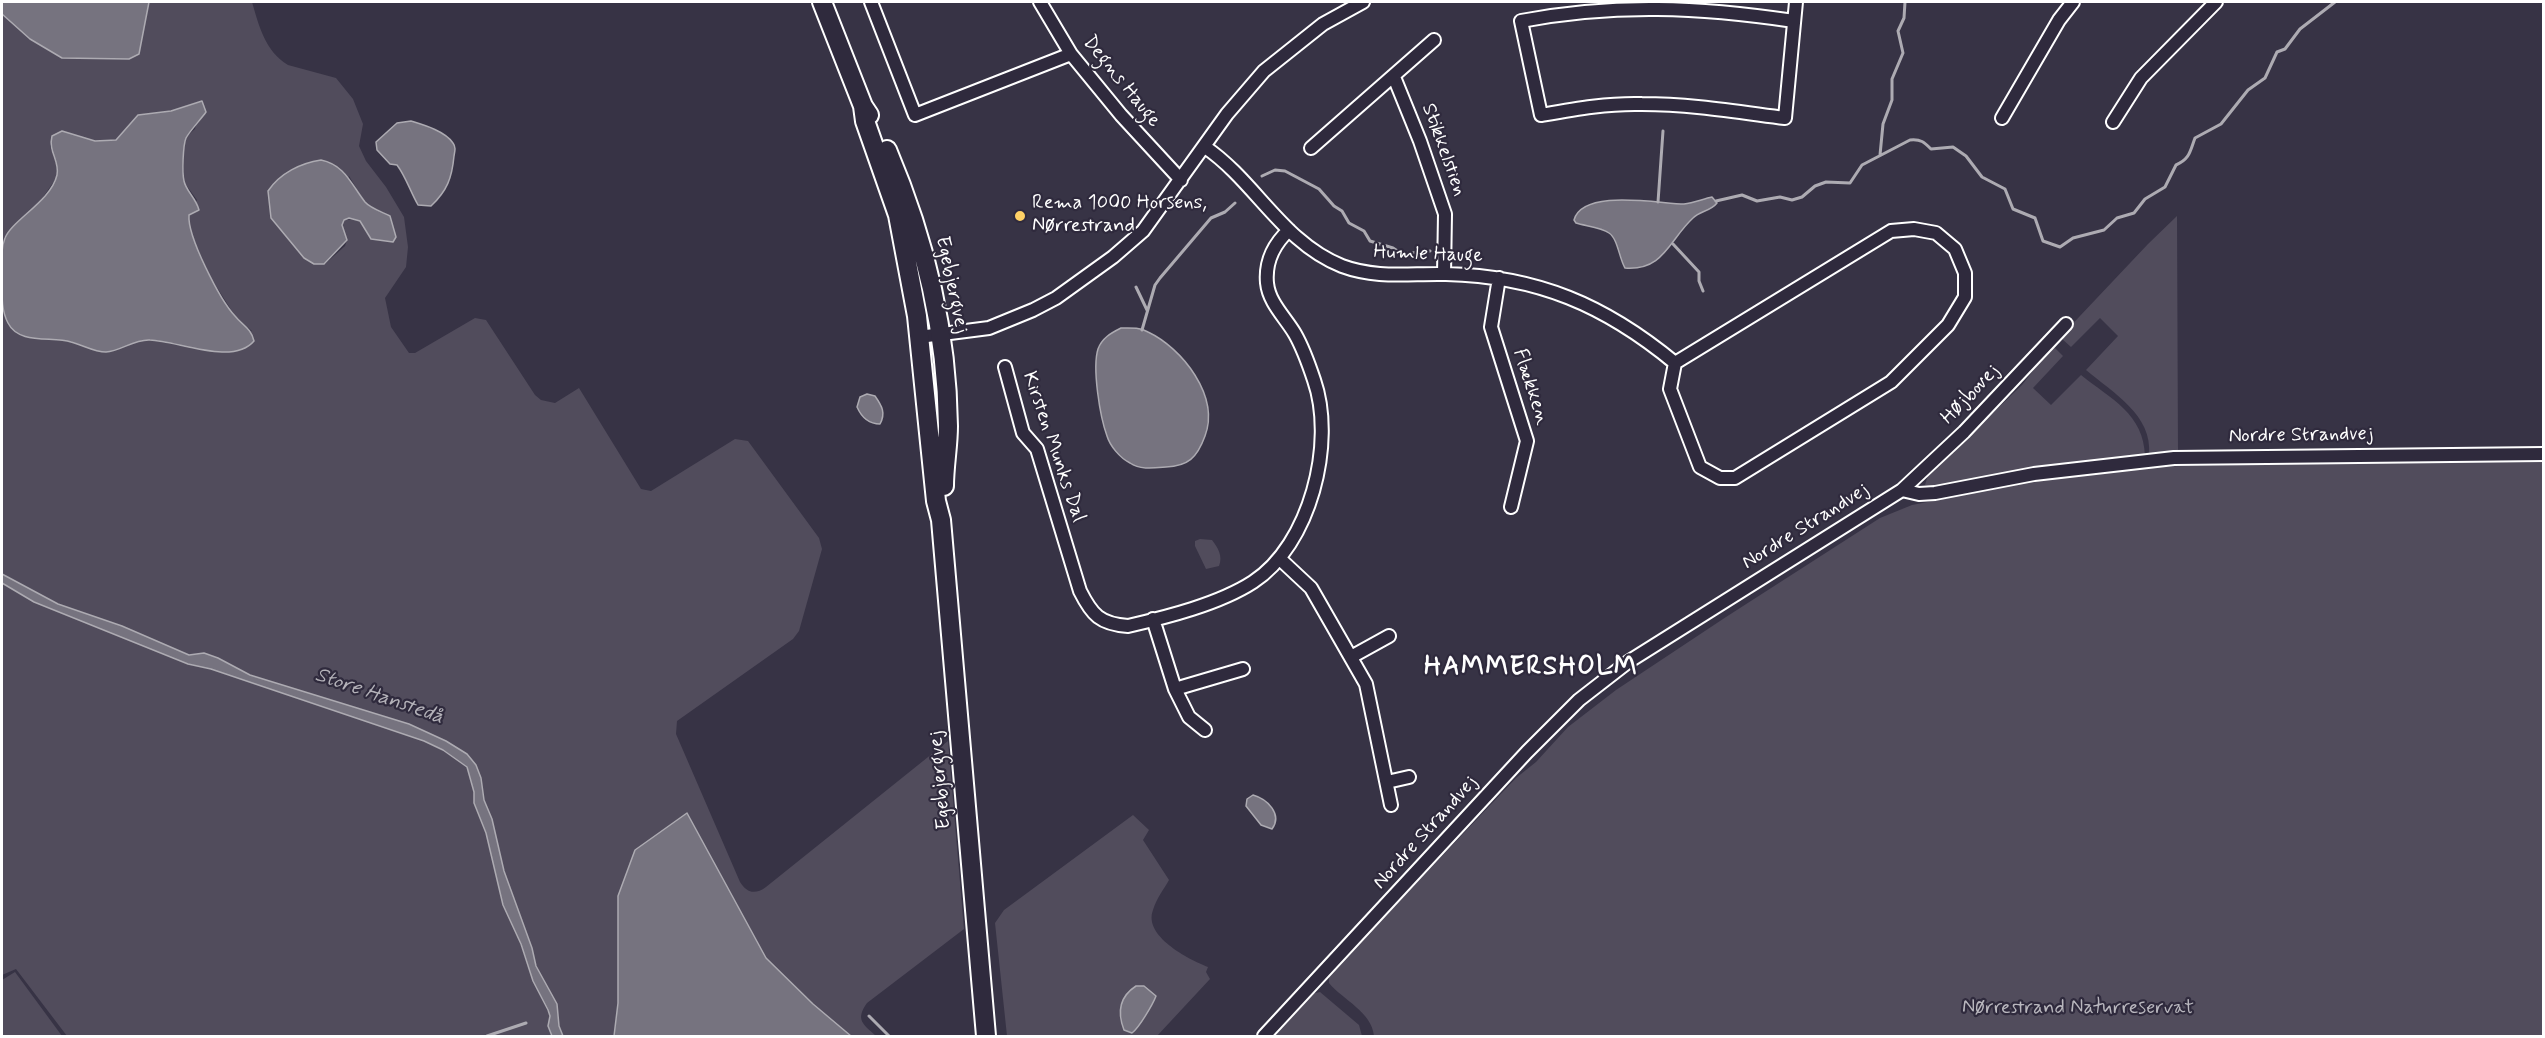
<!DOCTYPE html>
<meta charset="utf-8">
<style>
body{margin:0}
#map{position:relative;width:2545px;height:1038px;overflow:hidden;background:#373345;font-family:Mynerve,sans-serif}
canvas{display:block}
.frame{position:absolute;inset:0;border:3px solid #fff;pointer-events:none}
</style>
<div id="map">
<canvas width="2545" height="1038"></canvas>
<div class="frame"></div>
</div>
<script>
const g = document.querySelector('canvas').getContext('2d');
g.lineJoin = 'round';
function fill(path, color) { g.fillStyle = color; g.fill(path, 'evenodd'); }
function stroke(path, color, width, dash) { g.strokeStyle = color; g.lineWidth = width; g.lineCap = dash ? 'butt' : 'round'; g.setLineDash(dash || []); g.stroke(path); }
function drawText(font, color, halo, rows, align = 'center') {
  g.font = font + ' Mynerve,sans-serif'; g.lineWidth = 4.5; g.setLineDash([]); g.textBaseline = 'middle'; g.strokeStyle = halo; g.fillStyle = color; for (const [text, x, y, turn = 0] of rows) {
    g.save(); g.translate(x, y); g.rotate((+turn || 0) * Math.PI / 180); g.textAlign = isNaN(turn) ? turn : align; if (halo) g.strokeText(text, 0, 0); g.fillText(text, 0, 0); g.restore();
  }
}
fill(new Path2D(`
 M 149,2 L 252,2 C 259,26 265,51 288,65 L 336,78 L 353,99 L 363,124 L 359,146 L 366,161 L 386,187 L 404,217 L 408,247 L 406,267 L 385,298 L 391,327 L 409,353 L 415,353 L 475,318 L 486,320 L 535,395 L 541,400 L 555,403 L 579,388 L 641,489 L 651,491 L 735,439 L 748,441 L 819,538 L 822,549 L 799,631 L 793,639 L 677,721 L 676,734 L 740,882 C 747,893 755,895 766,887 L 948,741 L 964,929 L 867,1003 C 855,1020 863,1024 876,1036 L 851,1036 L 813,1004 L 766,958 L 687,813 L 618,896 L 618,1003 L 614,1036 L 563,1036 L 559,1026 L 557,1004 L 536,966 L 532,948 L 504,871 L 492,820 L 484,800 L 481,778 L 446,741 L 409,724 L 250,675 L 218,658 L 204,653 L 189,655 L 122,626 L 58,604 L 2,574 L 2,302 L 8,323 L 36,339 L 69,341 L 99,351 L 109,352 L 140,340 L 151,340 L 195,349 L 252,331 L 235,316 L 211,278 L 188,226 L 189,215 L 197,200 L 184,182 L 184,148 L 186,137 L 195,129 L 201,101 L 171,111 L 138,115 L 117,140 L 95,141 L 62,131 L 50,146 L 57,166 L 57,177 L 39,203 L 5,236 L 2,250 L 2,14 L 30,39 L 139,54 ZM 349,176 L 366,204 L 390,216 L 344,220 L 342,225 L 347,240 L 345,246 L 325,264 L 314,264 Z
 M 2177,216 L 2178,453 L 2149,455 C 2153,415 2113,393 2086,370 L 2118,336 L 2100,318 L 2071,347 L 2061,338 L 2062,335 L 2148,244 Z
 M 2055,348 L 2063,356 L 2033,388 L 2051,405 L 2081,375 C 2111,399 2144,414 2145,456 L 1937,488 L 1925,485 L 1928,475 L 2022,385 L 2050,349 Z
 M 2543,459 L 2543,1036 L 1374,1036 C 1372,1012 1343,1000 1329,983 L 1329,975 L 1516,778 L 1536,762 L 1568,727 L 1616,690 L 1726,617 L 1880,518 L 1912,505 L 2031,482 L 2137,467 Z
 M 1200,539 L 1212,540 C 1218,548 1223,556 1219,566 L 1206,569 L 1195,546 L 1195,541 Z
 M 2,583 L 34,602 L 188,664 L 211,669 L 424,741 L 443,750 L 467,767 L 474,792 L 474,803 L 486,833 L 494,866 L 533,981 L 550,1016 L 548,1026 L 552,1036 L 67,1036 L 16,969 L 2,975 Z
 M 1133,815 L 1149,830 L 1143,840 L 1169,880 C 1164,889 1156,899 1153,910 C 1143,936 1188,959 1208,967 L 1206,972 L 1210,979 L 1157,1036 L 1007,1036 L 995,923 L 1004,910 Z
 M 15,972 L 62,1036 L 2,1036 L 2,980 Z
 M 1320,992 L 1359,1025 L 1362,1036 L 1272,1036 L 1311,994 Z`), '#514c5c');
const water = new Path2D(`
 M 2,2 L 149,2 L 139,54 L 129,59 L 62,58 L 30,39 L 2,14 Z
 M 202,101 L 206,112 C 201,119 189,132 186,138 C 183,145 182,173 184,181 C 186,191 196,198 199,210 L 189,215 C 187,236 220,300 235,316 C 243,326 251,328 254,341 C 233,366 178,341 150,340 C 134,339 121,351 106,352 C 94,352 83,345 71,342 C 52,336 19,345 8,323 C 1,310 2,294 2,279 C 2,265 0,250 5,238 C 12,220 51,201 57,175 C 60,161 48,152 52,136 L 62,131 L 95,141 L 116,140 L 138,115 L 171,111 Z
 M 411,121 C 424,125 445,131 453,143 C 456,147 455,151 454,156 C 452,178 447,191 431,206 L 418,205 C 410,191 406,177 397,165 L 390,164 L 377,150 L 376,142 L 397,123 Z
 M 321,160 C 345,165 351,184 365,202 C 370,208 382,212 390,216 L 396,237 L 393,242 L 371,239 L 360,221 L 349,218 L 344,220 L 342,225 L 347,240 L 324,264 L 314,264 L 304,258 L 271,218 L 268,191 C 280,173 301,163 321,160 Z
 M 1712,197 L 1717,203 C 1711,211 1700,211 1693,218 C 1669,240 1664,271 1625,268 C 1619,258 1618,239 1609,233 C 1601,227 1585,226 1576,223 L 1574,220 C 1583,188 1660,204 1684,204 C 1693,203 1703,199 1712,197 Z
 M 1121,328 C 1130,328 1139,327 1148,332 C 1182,348 1220,396 1205,436 C 1197,458 1188,466 1166,467 C 1154,468 1140,470 1130,463 C 1120,458 1110,446 1107,436 C 1100,417 1092,368 1098,349 C 1102,338 1111,333 1121,328 Z
 M 867,394 L 875,396 C 882,406 886,413 880,424 C 868,424 861,416 857,407 L 860,397 Z
 M 2,574 L 58,604 L 122,626 L 189,655 L 204,653 L 218,658 L 250,675 L 409,724 L 446,741 L 467,754 L 476,765 L 481,778 L 484,800 L 492,819 L 504,871 L 532,948 L 536,966 L 557,1004 L 559,1026 L 563,1036 L 552,1036 L 548,1026 L 550,1016 L 548,1010 L 533,981 L 521,944 L 503,905 L 486,833 L 474,803 L 474,792 L 467,767 L 443,750 L 424,741 L 211,669 L 188,664 L 34,602 L 2,583 Z
 M 1253,795 C 1267,799 1283,814 1272,829 L 1261,825 L 1246,806 L 1247,799 Z
 M 687,813 L 766,958 L 813,1004 L 851,1036 L 614,1036 L 618,1003 L 618,896 L 635,850 Z
 M 1136,986 L 1144,986 L 1156,996 C 1153,1004 1139,1028 1132,1033 L 1124,1030 C 1117,1012 1119,997 1136,986 Z`);
fill(water, '#76737f');
stroke(water, '#adabb2', 1.5);
stroke(new Path2D(`
 M 1880,155 L 1883,124 L 1892,100 L 1892,79 L 1903,53 L 1898,31 L 1904,18 L 1905,2
 M 1262,176 L 1275,170 L 1285,171 L 1319,189 L 1334,206 L 1342,211 L 1349,223 L 1364,231 L 1370,241 L 1393,248 L 1402,254 L 1430,251
 M 1716,201 L 1742,195 L 1757,201 L 1780,197 L 1792,200 L 1802,197 L 1815,186 L 1826,182 L 1850,183 L 1862,165 L 1910,140 C 1921,139 1924,142 1931,149 L 1953,147 L 1966,156 L 1982,177 L 2005,189 L 2013,209 L 2035,218 L 2043,241 L 2060,247 L 2073,238 L 2104,230 L 2117,218 L 2134,213 L 2145,199 L 2165,187 L 2176,165 C 2190,159 2190,151 2195,138 L 2221,124 L 2248,90 L 2265,78 L 2277,52 L 2285,49 L 2300,29 L 2335,2
 M 1658,202 L 1663,131
 M 1673,244 L 1699,272 L 1699,281 L 1703,291
 M 1136,287 L 1147,310
 M 1142,330 L 1155,285 L 1160,278 L 1211,218 L 1225,212 L 1235,203
 M 869,1016 L 889,1036
 M 487,1036 L 526,1023`), '#adabb2', 3);
const street = new Path2D(`
 M 871,2 L 915,115 L 1071,54
 M 1040,2 L 1071,54 L 1121,115 L 1181,180
 M 1794,21 C 1700,7 1615,3 1521,21 L 1541,115 C 1575,109 1608,103 1642,104 C 1690,104 1738,112 1785,118 L 1796,2
 M 1394,77 L 1420,141 L 1445,214 L 1444,274
 M 2002,118 L 2059,20 L 2073,2
 M 2113,122 L 2141,78 L 2216,2
 M 1205,147 C 1255,181 1283,243 1342,266 C 1377,279 1410,273 1446,274 C 1537,276 1605,305 1675,363
 M 1311,148 L 1434,40
 M 1914,229 L 1936,233 L 1955,249 L 1965,273 L 1965,297 L 1948,325 L 1891,382 L 1735,478 L 1720,478 L 1700,467 L 1670,389 L 1675,363 L 1891,231 Z
 M 1499,278 L 1491,327 L 1527,441 L 1511,507
 M 919,337 L 989,328 L 1033,310 L 1056,298 L 1113,257 L 1143,231 L 1227,114 L 1264,71 L 1323,24 L 1363,2
 M 1005,367 L 1023,433 L 1037,449 L 1080,591 C 1092,615 1100,624 1128,626 C 1167,617 1219,604 1253,582 C 1310,545 1336,443 1314,380 C 1309,365 1303,348 1295,334 C 1285,317 1269,303 1267,283 C 1265,261 1274,244 1289,230
 M 1902,490 L 1964,432 L 2066,324
 M 1280,559 L 1311,588 L 1366,684 L 1391,805
 M 1153,619 L 1175,689 L 1189,717 L 1205,730
 M 1351,657 L 1389,636
 M 1175,689 L 1243,669
 M 1387,782 L 1409,777
 M 1264,1036 L 1527,752 L 1579,700 L 1628,662 L 1902,490 L 1919,494 L 1935,493 L 2034,474 L 2174,458 L 2544,454`);
const secondary = new Path2D(`
 M 822,2 L 863,106 L 869,115
 M 863,106 L 865,121 L 898,215 L 917,316 L 936,501 L 941,520 L 986,1036
 M 887,150 C 924,237 947,332 948,426 C 948,446 944,466 944,486`);
stroke(street, '#fff', 16);
stroke(secondary, '#fff', 22);
stroke(street, '#2f2a3d', 12);
stroke(secondary, '#2f2a3d', 18);
for (const [x, y, r, color] of [
 [1020,216,6,"#ffd166"]
]) { const dot = new Path2D(); dot.arc(x, y, r, 0, 2 * Math.PI); g.fillStyle = color; g.fill(dot); stroke(dot, '#2f2a3d', 2); }
drawText('20px', '#fff', '#2f2a3d', [
 ["Degns Hauge",1121,82,51],
 ["Stikkelstien",1443,150,70],
 ["Humle Hauge",1428,255,2],
 ["Egebjergvej",951,285,78],
 ["Flækken",1530,387,72],
 ["Højbovej",1971,395,-46],
 ["Nordre Strandvej",2301,436,-1],
 ["Kirsten Munks Dal",1053,447,71],
 ["Nordre Strandvej",1806,527,-32],
 ["Egebjergvej",941,780,-95],
 ["Nordre Strandvej",1426,833,-48]
]);
drawText('20px', '#fff', '#2f2a3d', [
 ["Rema 1000 Horsens,",1032,204],
 ["Nørrestrand",1032,227]
], 'left');
drawText('20px', '#b9b7be', '#2f2a3d', [
 ["Nørrestrand Naturreservat",2078,1009]
]);
drawText('italic 21px', '#b4b2b9', '#2f2a3d', [
 ["Store Hanstedå",379,697,19]
]);
g.letterSpacing = '1.5px';
drawText('bold 26px', '#fff', '#2f2a3d', [
 ["HAMMERSHOLM",1531,669]
]);
g.letterSpacing = '0px';
</script>
